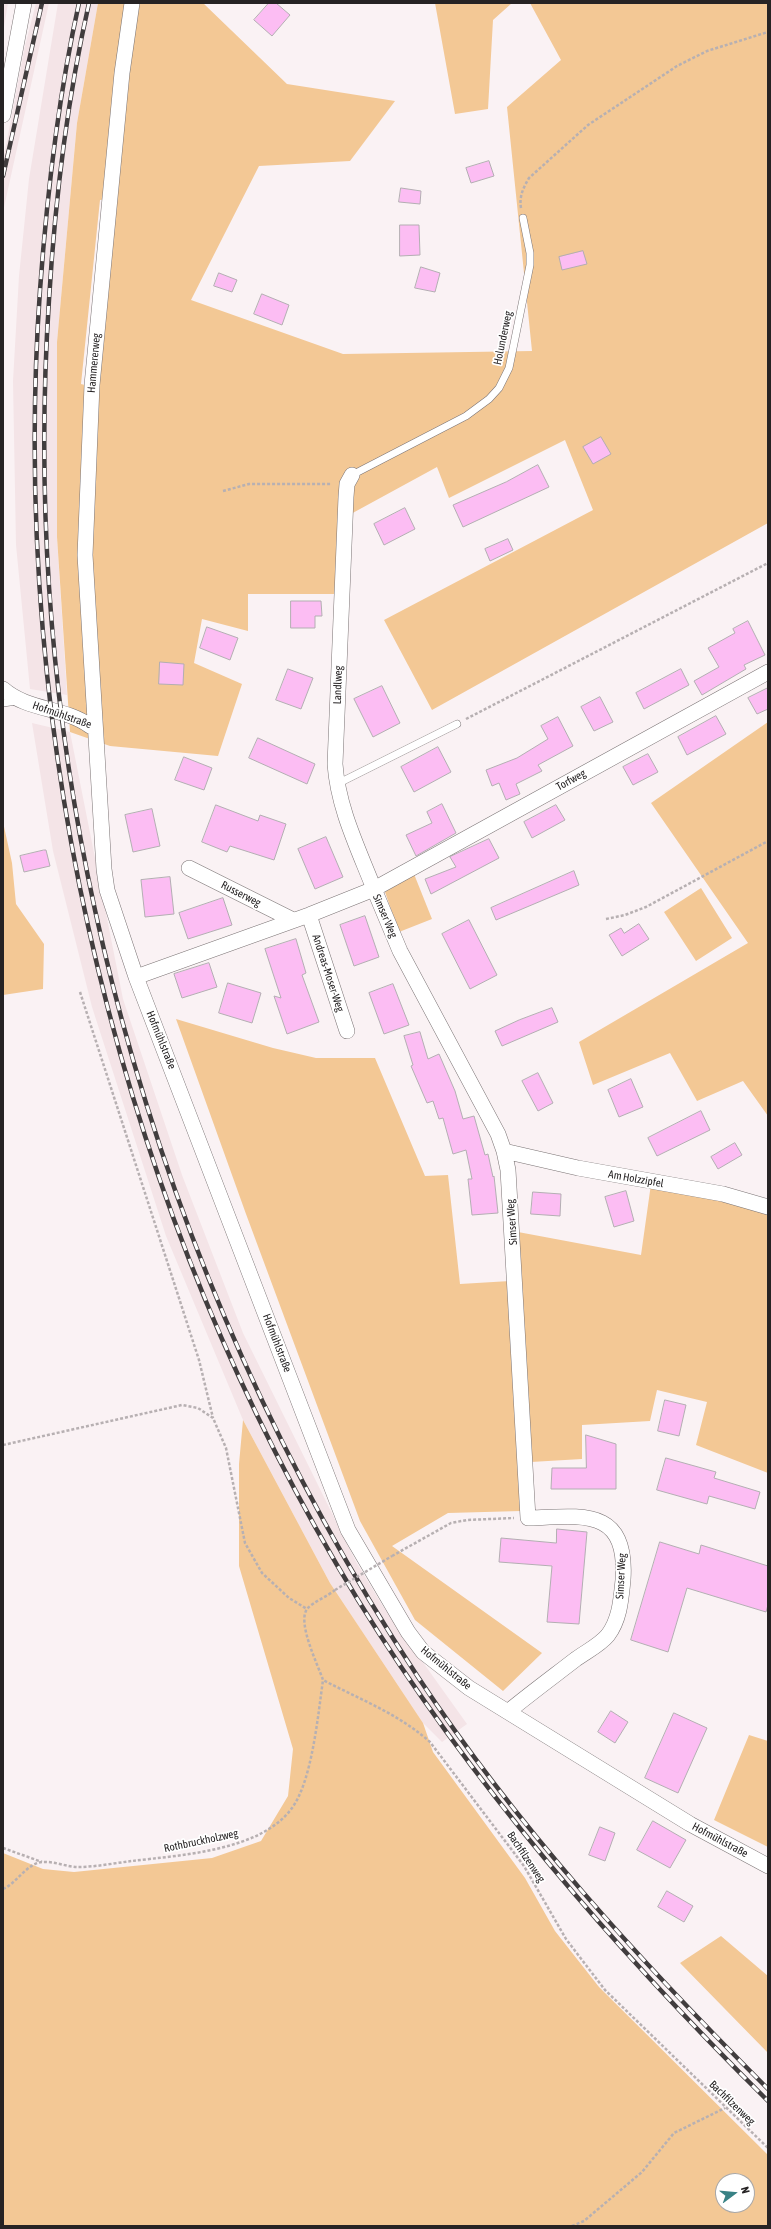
<!DOCTYPE html>
<meta charset="utf-8">
<style>
body{margin:0}
#map{position:relative;width:771px;height:2229px;overflow:hidden;background:#faf2f4;font-family:"Asap Condensed",sans-serif}
canvas{display:block}
.frame{position:absolute;inset:0;border:4px solid #262324;pointer-events:none}
.north{position:absolute;left:715px;top:2173px;width:40px;height:40px;box-sizing:border-box;background:#fff;border:1px solid #a8a7a7;border-radius:50%;rotate:74deg;font-size:11px;font-weight:700;line-height:16px;text-align:center;color:#262324}
.north::after{content:'';display:block;margin:auto;width:14px;height:18px;background:#398285;clip-path:polygon(50% 0,100% 100%,50% 72%,0 100%)}
</style>
<div id="map">
<canvas width="771" height="2229"></canvas>
<div class="frame"></div>
<div class="north">N</div>
</div>
<script>
const g = document.querySelector('canvas').getContext('2d');
g.lineJoin = 'round';
function fill(path, color) { g.fillStyle = color; g.fill(path, 'evenodd'); }
function stroke(path, color, width, dash) { g.strokeStyle = color; g.lineWidth = width; g.lineCap = dash ? 'butt' : 'round'; g.setLineDash(dash || []); g.stroke(path); }
function drawText(font, color, halo, rows, align = 'center') {
  g.font = font + ' "Asap Condensed",sans-serif'; g.lineWidth = 3.5; g.setLineDash([]); g.textBaseline = 'middle'; g.strokeStyle = halo; g.fillStyle = color; for (const [text, x, y, turn = 0] of rows) {
    g.save(); g.translate(x, y); g.rotate((+turn || 0) * Math.PI / 180); g.textAlign = isNaN(turn) ? turn : align; if (halo) g.strokeText(text, 0, 0); g.fillText(text, 0, 0); g.restore();
  }
}
fill(new Path2D(`
 M 3,3 L 8,3 L 3,33 Z
 M 36,3 L 49,3 L 3,212 L 3,161 L 25,46 Z
 M 58,3 L 98,3 L 77,123 L 57,342 L 57,537 L 67,695 L 30,689 L 16,545 L 13,381 L 19,276 L 29,179 Z
 M 32,723 L 70,732 L 123,999 L 182,1175 L 243,1333 L 355,1560 L 382,1605 L 467,1724 L 442,1742 L 423,1723 L 330,1583 L 243,1420 L 166,1236 L 92,1007 L 53,851 Z`), '#f4e4e7');
fill(new Path2D(`
 M 98,3 L 203,3 L 287,84 L 395,101 L 350,161 L 259,166 L 191,300 L 343,354 L 532,351 L 507,107 L 561,60 L 530,3 L 768,3 L 768,523 L 432,710 L 384,620 L 593,510 L 565,440 L 449,498 L 437,467 L 349,515 L 347,594 L 248,594 L 248,631 L 202,619 L 194,663 L 242,684 L 218,756 L 110,746 L 70,732 L 57,537 L 57,342 L 77,123 ZM 115,198 L 97,388 L 81,384 L 100,200 Z
 M 435,3 L 512,3 L 493,20 L 488,109 L 455,114 Z
 M 768,722 L 768,1116 L 743,1081 L 697,1101 L 670,1053 L 593,1085 L 579,1042 L 748,943 L 651,803 Z
 M 3,822 L 12,863 L 16,904 L 44,944 L 43,989 L 3,995 Z
 M 414,874 L 432,919 L 399,932 L 385,892 L 388,888 Z
 M 701,888 L 732,938 L 696,961 L 664,912 Z
 M 176,1019 L 273,1048 L 316,1058 L 375,1058 L 425,1176 L 448,1175 L 460,1284 L 510,1281 L 521,1511 L 448,1513 L 392,1546 L 542,1653 L 503,1691 L 415,1620 L 360,1521 L 246,1214 Z
 M 651,1184 L 768,1211 L 768,1473 L 696,1445 L 707,1402 L 657,1390 L 650,1421 L 582,1425 L 582,1459 L 531,1462 L 518,1232 L 641,1255 Z
 M 243,1420 L 330,1583 L 423,1723 L 433,1752 L 525,1878 L 555,1931 L 599,1987 L 768,2155 L 768,2226 L 3,2226 L 3,1853 L 43,1869 L 74,1872 L 212,1858 L 261,1841 L 288,1796 L 293,1749 L 239,1566 L 239,1464 ZM 723,2181 L 747,2181 L 747,2205 L 723,2205 Z
 M 749,1735 L 768,1741 L 768,1847 L 714,1820 Z
 M 721,1936 L 768,1976 L 768,2053 L 680,1963 Z`), '#f3c895');
const building = new Path2D(`
 M 269,3 L 276,3 L 290,15 L 272,36 L 254,20 Z
 M 489,161 L 494,176 L 471,183 L 466,168 Z
 M 401,188 L 421,191 L 420,204 L 399,202 Z
 M 400,225 L 419,225 L 420,255 L 400,256 Z
 M 583,251 L 587,264 L 562,270 L 559,257 Z
 M 421,267 L 440,273 L 435,292 L 415,288 Z
 M 219,273 L 237,280 L 232,292 L 214,286 Z
 M 262,294 L 289,305 L 282,325 L 254,314 Z
 M 601,437 L 611,454 L 593,464 L 583,447 Z
 M 538,465 L 549,487 L 463,527 L 453,505 L 506,482 Z
 M 405,508 L 415,529 L 384,545 L 374,524 Z
 M 508,539 L 513,550 L 490,561 L 485,549 Z
 M 291,601 L 321,601 L 322,616 L 315,616 L 315,628 L 291,628 Z
 M 748,621 L 765,655 L 744,665 L 746,669 L 702,695 L 694,681 L 719,667 L 708,648 L 735,633 L 733,629 Z
 M 207,627 L 238,638 L 230,660 L 200,648 Z
 M 160,662 L 184,664 L 183,685 L 159,684 Z
 M 288,669 L 313,678 L 301,709 L 276,700 Z
 M 681,669 L 689,685 L 644,709 L 636,693 Z
 M 382,686 L 400,723 L 373,737 L 354,699 Z
 M 768,688 L 768,709 L 757,714 L 748,698 Z
 M 600,697 L 613,722 L 594,731 L 581,707 Z
 M 716,716 L 726,734 L 687,755 L 678,737 Z
 M 558,717 L 573,746 L 538,765 L 542,771 L 516,784 L 520,794 L 506,800 L 499,783 L 492,786 L 486,770 L 517,758 L 548,739 L 541,726 Z
 M 258,738 L 315,764 L 307,784 L 249,758 Z
 M 438,747 L 451,772 L 414,792 L 401,767 Z
 M 648,754 L 658,772 L 633,785 L 623,767 Z
 M 184,757 L 212,768 L 204,790 L 175,780 Z
 M 442,804 L 456,833 L 416,856 L 406,835 L 432,823 L 427,812 Z
 M 216,805 L 258,821 L 260,815 L 286,824 L 274,860 L 230,846 L 227,852 L 202,842 Z
 M 556,805 L 565,820 L 532,838 L 524,822 Z
 M 152,809 L 160,846 L 133,852 L 125,815 Z
 M 326,837 L 343,877 L 315,889 L 298,849 Z
 M 489,839 L 499,858 L 431,894 L 425,879 L 456,867 L 450,857 Z
 M 44,850 L 46,850 L 50,866 L 24,872 L 20,856 Z
 M 574,871 L 579,885 L 496,920 L 491,908 Z
 M 170,877 L 174,914 L 145,917 L 141,880 Z
 M 223,898 L 232,925 L 188,939 L 179,913 Z
 M 365,916 L 379,957 L 354,966 L 340,925 Z
 M 469,920 L 497,975 L 470,989 L 442,934 Z
 M 639,924 L 649,939 L 622,956 L 609,935 L 621,928 L 624,933 Z
 M 296,939 L 306,973 L 302,975 L 319,1022 L 287,1034 L 274,996 L 281,998 L 265,949 Z
 M 209,963 L 217,987 L 182,998 L 174,974 Z
 M 228,983 L 261,993 L 252,1023 L 219,1013 Z
 M 393,984 L 409,1025 L 384,1034 L 369,993 Z
 M 552,1008 L 558,1022 L 502,1046 L 495,1031 L 519,1020 Z
 M 420,1032 L 428,1059 L 439,1054 L 455,1091 L 463,1119 L 474,1116 L 485,1155 L 488,1154 L 493,1177 L 494,1176 L 498,1213 L 472,1215 L 468,1179 L 472,1179 L 466,1150 L 453,1154 L 443,1118 L 439,1119 L 433,1101 L 427,1103 L 411,1066 L 413,1065 L 404,1036 Z
 M 538,1073 L 553,1103 L 538,1111 L 522,1081 Z
 M 631,1079 L 643,1107 L 619,1117 L 608,1090 Z
 M 701,1111 L 710,1130 L 657,1156 L 648,1138 Z
 M 735,1143 L 742,1155 L 718,1169 L 711,1157 Z
 M 626,1191 L 634,1221 L 614,1227 L 605,1197 Z
 M 533,1192 L 561,1194 L 560,1216 L 531,1214 Z
 M 665,1400 L 686,1405 L 679,1436 L 658,1431 Z
 M 586,1435 L 616,1444 L 616,1489 L 551,1489 L 552,1468 L 586,1468 Z
 M 666,1458 L 716,1472 L 714,1478 L 760,1492 L 755,1509 L 709,1496 L 707,1504 L 657,1490 Z
 M 557,1529 L 587,1532 L 579,1624 L 547,1622 L 552,1566 L 499,1562 L 501,1538 L 556,1543 Z
 M 660,1542 L 699,1554 L 701,1545 L 768,1566 L 768,1605 L 766,1612 L 687,1588 L 668,1652 L 631,1640 Z
 M 611,1711 L 628,1722 L 615,1743 L 598,1732 Z
 M 674,1713 L 707,1728 L 678,1793 L 645,1778 Z
 M 653,1821 L 686,1840 L 670,1868 L 637,1850 Z
 M 600,1827 L 615,1833 L 605,1861 L 589,1855 Z
 M 667,1891 L 693,1906 L 684,1922 L 658,1907 Z`);
fill(building, '#fcbdf3');
stroke(building, '#b3aeb2', 1);
const service = new Path2D(`
 M 352,475 L 466,416 L 489,399 L 499,388 L 509,368 L 530,265 L 530,253 L 523,218
 M 3,703 L 17,701
 M 337,784 L 457,724`);
const minor = new Path2D(`
 M 132,3 L 122,73 L 92,385 L 85,555 L 104,869 L 107,890 L 136,977 L 348,1530 L 408,1632 L 423,1652 L 469,1688 L 690,1824 L 768,1866
 M 3,115 L 24,3
 M 352,475 L 347,484 L 346,497 L 335,764 C 338,808 358,848 374,889 L 768,672
 M 3,689 C 28,711 64,707 90,726 L 95,724
 M 189,868 L 293,920
 M 309,915 L 347,1031
 M 136,977 L 309,915 L 374,889 L 400,951 L 498,1134 L 504,1151 L 508,1170 L 528,1518 C 583,1516 628,1507 623,1580 C 621,1599 620,1619 608,1635 C 600,1645 587,1651 576,1659 C 554,1676 531,1693 509,1711
 M 504,1151 L 578,1168 L 723,1194 L 768,1207`);
stroke(service, '#7b7475', 8);
stroke(minor, '#7b7475', 16);
stroke(new Path2D(`
 M 521,208 C 519,197 523,188 529,178 L 588,125 L 677,66 L 707,51 L 768,32
 M 223,491 L 249,484 L 332,484
 M 466,719 L 768,563
 M 606,919 L 625,915 L 646,907 L 768,841
 M 80,992 L 199,1360 L 213,1418
 M 3,1445 L 182,1405 L 198,1408 L 213,1418 L 226,1448 L 245,1543 L 262,1573 L 289,1598 L 307,1609
 M 392,1556 L 451,1523 L 467,1520 L 514,1518
 M 335,1590 C 328,1596 313,1602 307,1609 C 297,1623 318,1665 323,1680 C 359,1699 399,1714 430,1742 L 524,1866 L 566,1939 L 605,1990 L 768,2148
 M 3,1848 L 42,1862
 M 3,1889 C 17,1883 26,1864 42,1862 C 54,1861 67,1867 78,1867 C 96,1867 115,1863 132,1861 C 181,1855 261,1851 292,1808 C 312,1781 318,1715 323,1680
 M 572,2226 L 584,2221 L 642,2172 L 674,2133 L 725,2108`), '#b7b0b2', 2.5, [3, 2]);
stroke(service, '#fff', 7);
stroke(minor, '#fff', 15);
const rail = new Path2D(`
 M 79,3 C 58,97 47,194 40,290 C 8,742 121,1213 358,1600 C 472,1785 614,1948 768,2101
 M 89,3 C 67,100 55,200 49,300 C 17,784 151,1272 418,1677 C 517,1827 641,1962 768,2089
 M 3,176 L 42,3`);
stroke(rail, '#413d3e', 4.5);
stroke(rail, '#fff', 3, [9]);
stroke(new Path2D(`
 M 335,1590 L 392,1556`), '#b7b0b2', 2.5, [3, 2]);
drawText('11px', '#262324', '#fff', [
 ["Holunderweg",503,338,-78],
 ["Hammererweg",94,363,-85],
 ["Landlweg",338,685,-88],
 ["Hofmühlstraße",62,715,19],
 ["Torfweg",571,780,-29],
 ["Russerweg",241,894,27],
 ["Simser Weg",385,916,67],
 ["Andreas-Moser-Weg",328,973,72],
 ["Hofmühlstraße",161,1040,68],
 ["Am Holzzipfel",636,1179,10],
 ["Simser Weg",512,1222,-94],
 ["Hofmühlstraße",277,1343,69],
 ["Simser Weg",621,1576,-87],
 ["Hofmühlstraße",446,1668,39],
 ["Hofmühlstraße",720,1840,28],
 ["Rothbruckholzweg",201,1841,-12],
 ["Bachfilzenweg",526,1857,56],
 ["Bachfilzenweg",732,2103,44]
]);
</script>
